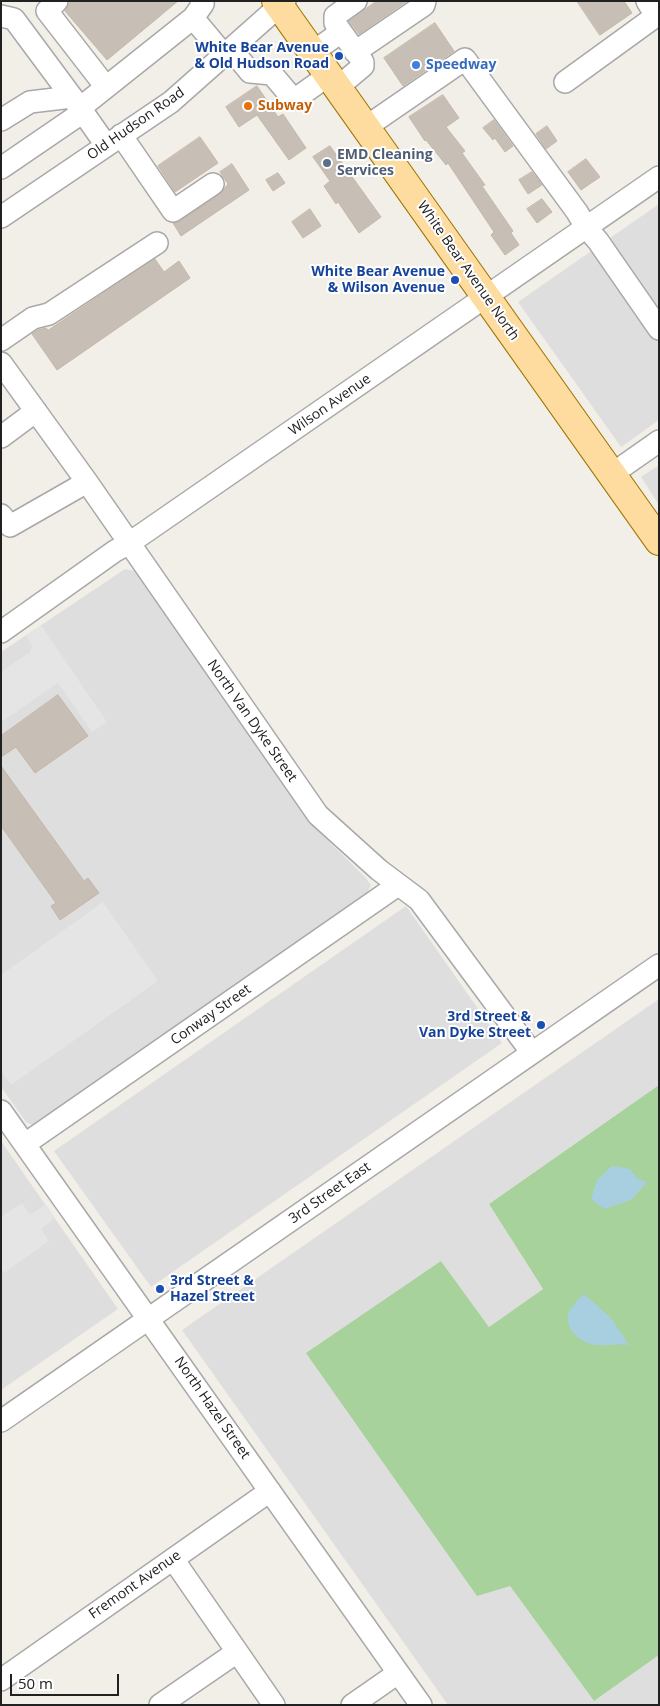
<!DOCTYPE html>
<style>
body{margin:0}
#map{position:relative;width:660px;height:1706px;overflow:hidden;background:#f2efe8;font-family:"Open Sans",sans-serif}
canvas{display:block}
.frame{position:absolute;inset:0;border:2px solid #212121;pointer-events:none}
.scale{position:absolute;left:10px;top:1674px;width:109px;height:22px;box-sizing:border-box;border:2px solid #212121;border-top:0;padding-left:6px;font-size:15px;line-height:18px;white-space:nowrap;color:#212121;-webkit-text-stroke:4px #fff;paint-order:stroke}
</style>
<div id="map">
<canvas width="660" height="1706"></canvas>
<div class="frame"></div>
<div class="scale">50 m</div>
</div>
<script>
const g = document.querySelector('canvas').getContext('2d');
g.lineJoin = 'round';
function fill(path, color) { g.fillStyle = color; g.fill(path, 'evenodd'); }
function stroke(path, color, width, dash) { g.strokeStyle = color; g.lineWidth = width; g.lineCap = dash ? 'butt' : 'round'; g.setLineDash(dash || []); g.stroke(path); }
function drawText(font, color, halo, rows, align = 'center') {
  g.font = font + ' "Open Sans",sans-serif'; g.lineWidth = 4; g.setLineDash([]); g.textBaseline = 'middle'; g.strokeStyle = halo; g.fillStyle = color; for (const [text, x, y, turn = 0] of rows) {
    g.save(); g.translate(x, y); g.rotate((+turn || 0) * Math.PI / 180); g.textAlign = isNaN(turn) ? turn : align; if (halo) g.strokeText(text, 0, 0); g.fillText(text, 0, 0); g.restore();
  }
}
fill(new Path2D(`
 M 659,204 L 659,420 L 621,447 L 518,302 Z
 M 659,465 L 659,505 L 641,477 Z
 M 125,569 L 135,571 L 312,825 L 365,877 L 371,885 L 366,895 L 39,1124 L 32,1125 L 26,1122 L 1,1087 L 1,652 Z
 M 406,906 L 502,1043 L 151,1287 L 54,1151 Z
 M 659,999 L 659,1085 L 489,1204 L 543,1289 L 489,1327 L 441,1261 L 510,1586 L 594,1701 L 659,1655 L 659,1705 L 448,1705 L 182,1330 Z
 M 1,1141 L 118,1309 L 1,1390 Z`), '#dfdede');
fill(new Path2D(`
 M 659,1085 L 659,1655 L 594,1701 L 510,1586 L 477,1596 L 306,1353 L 441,1261 L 489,1327 L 543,1289 L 489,1204 Z`), '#a8d29b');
fill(new Path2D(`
 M 41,625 L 107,722 L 92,732 L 58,683 L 1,722 L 1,672 L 30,652 L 32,646 L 26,635 Z
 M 103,902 L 158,981 L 11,1085 L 1,1071 L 1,975 Z
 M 22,1203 L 30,1215 L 46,1204 L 55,1218 L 41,1229 L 49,1241 L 4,1273 L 1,1268 L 1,1217 Z`), '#e5e5e5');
fill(new Path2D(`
 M 612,1166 L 630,1169 L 638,1179 L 647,1182 L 631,1200 L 604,1209 L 591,1199 L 597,1180 Z
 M 584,1294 L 611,1318 L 629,1345 C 617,1343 609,1346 598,1345 C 584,1344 566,1333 568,1316 C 569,1308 578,1300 584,1294 Z`), '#a7cfe0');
const building = new Path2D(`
 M 71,1 L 178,1 L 107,60 L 65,11 Z
 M 377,1 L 407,1 L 359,34 L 349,21 Z
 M 577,1 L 624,1 L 632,13 L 600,35 Z
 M 435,23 L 454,51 L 403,86 L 384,58 Z
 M 257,86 L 278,117 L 283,114 L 306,148 L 289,160 L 257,115 L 239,127 L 226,107 Z
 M 443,95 L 459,118 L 446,127 L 465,151 L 462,153 L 485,185 L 482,186 L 513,231 L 511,233 L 519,245 L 505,255 L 491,235 L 494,232 L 448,163 L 446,165 L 426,140 L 425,141 L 409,117 Z
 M 494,120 L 513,146 L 505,152 L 495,138 L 493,140 L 483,128 Z
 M 547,126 L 557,141 L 546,149 L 536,134 Z
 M 200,137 L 218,163 L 175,192 L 158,166 Z
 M 330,146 L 381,217 L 359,233 L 338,202 L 336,204 L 324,186 L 330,181 L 313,157 Z
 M 586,159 L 600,177 L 581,190 L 568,172 Z
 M 232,164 L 249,190 L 181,236 L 173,223 L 180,221 L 220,194 L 228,184 L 220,172 Z
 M 532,172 L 542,185 L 528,194 L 519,180 Z
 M 278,173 L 285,183 L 273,191 L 266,180 Z
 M 542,199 L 552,212 L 537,223 L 527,209 Z
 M 310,209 L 321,226 L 303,238 L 292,222 Z
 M 155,259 L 164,272 L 179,261 L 190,278 L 57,370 L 32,334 L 38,330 L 46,328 L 48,330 Z
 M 58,695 L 88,736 L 35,773 L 16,747 L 1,757 L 1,736 Z
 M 1,766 L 84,881 L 88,878 L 99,893 L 60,920 L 51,906 L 56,903 L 1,826 Z`);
fill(building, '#c7beb6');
stroke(building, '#c4b7a9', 1);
const minor = new Path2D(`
 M 57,1 L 47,11 L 106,87
 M 1,16 L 14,19 L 80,108
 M 193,18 L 203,4 L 201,1
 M 231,49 L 250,72 L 272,74 L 293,99 L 298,97 L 329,75
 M 313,52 L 341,32
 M 355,52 L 424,5 L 425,1
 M 565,82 L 656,16 L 647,1
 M 338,87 L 363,66 L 363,62 L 335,23 L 335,16 L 356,1
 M 1,120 L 30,102 L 72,97
 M 366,127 L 465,59 L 577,212 L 586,227 L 598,241 L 659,329
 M 121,135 L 173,211 L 213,184
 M 106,145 L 80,108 L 193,18 L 224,55
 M 1,168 L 83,112
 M 1,217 L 171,102 L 285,1
 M 1,340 L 33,318 L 49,314 L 157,243
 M 1,363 L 87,482 L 318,815 L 379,870 L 419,900 L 532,1053
 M 1,437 L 36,411
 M 612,474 L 659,441
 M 1,515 L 10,526 L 87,482
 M 1,632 L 115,551 L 128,544 L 659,177
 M 1,1111 L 421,1705
 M 25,1144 L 398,885
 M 1,1421 L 659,965
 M 173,1559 L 274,1705
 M 1,1680 L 270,1491
 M 160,1705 L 237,1652
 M 352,1705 L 398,1673`);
const major = new Path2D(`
 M 276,1 L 659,541`);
stroke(minor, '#a8a8a8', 24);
stroke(major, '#9e7500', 30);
stroke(minor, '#fff', 21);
stroke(major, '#fedca0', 28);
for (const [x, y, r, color] of [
 [339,56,5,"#1a4fb4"],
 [416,65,5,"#3f7fe0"],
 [248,106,5,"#e8710a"],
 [327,163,5,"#5c6f8a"],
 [455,280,5,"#1a4fb4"],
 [541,1025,5,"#1a4fb4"],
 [160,1289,5,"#1a4fb4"]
]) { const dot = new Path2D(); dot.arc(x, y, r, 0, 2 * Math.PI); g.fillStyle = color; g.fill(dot); stroke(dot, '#fff', 2); }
drawText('bold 14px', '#164399', '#fff', [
 ["White Bear Avenue",329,48],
 ["& Old Hudson Road",329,64],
 ["White Bear Avenue",445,272],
 ["& Wilson Avenue",445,288],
 ["3rd Street &",531,1017],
 ["Van Dyke Street",531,1033],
 ["3rd Street &",170,1281,"left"],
 ["Hazel Street",170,1297,"left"]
], 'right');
drawText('bold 14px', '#366cbe', '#fff', [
 ["Speedway",426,65]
], 'left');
drawText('bold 14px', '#c56008', '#fff', [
 ["Subway",258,106]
], 'left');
drawText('14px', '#212121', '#fff', [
 ["Old Hudson Road",136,124,-35],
 ["White Bear Avenue North",468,271,55],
 ["Wilson Avenue",330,405,-35],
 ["North Van Dyke Street",252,721,55],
 ["Conway Street",211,1015,-35],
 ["3rd Street East",330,1193,-35],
 ["North Hazel Street",212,1408,55],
 ["Fremont Avenue",135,1585,-35]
]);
drawText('bold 14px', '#4e5e75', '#fff', [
 ["EMD Cleaning",337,155],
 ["Services",337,171]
], 'left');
</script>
